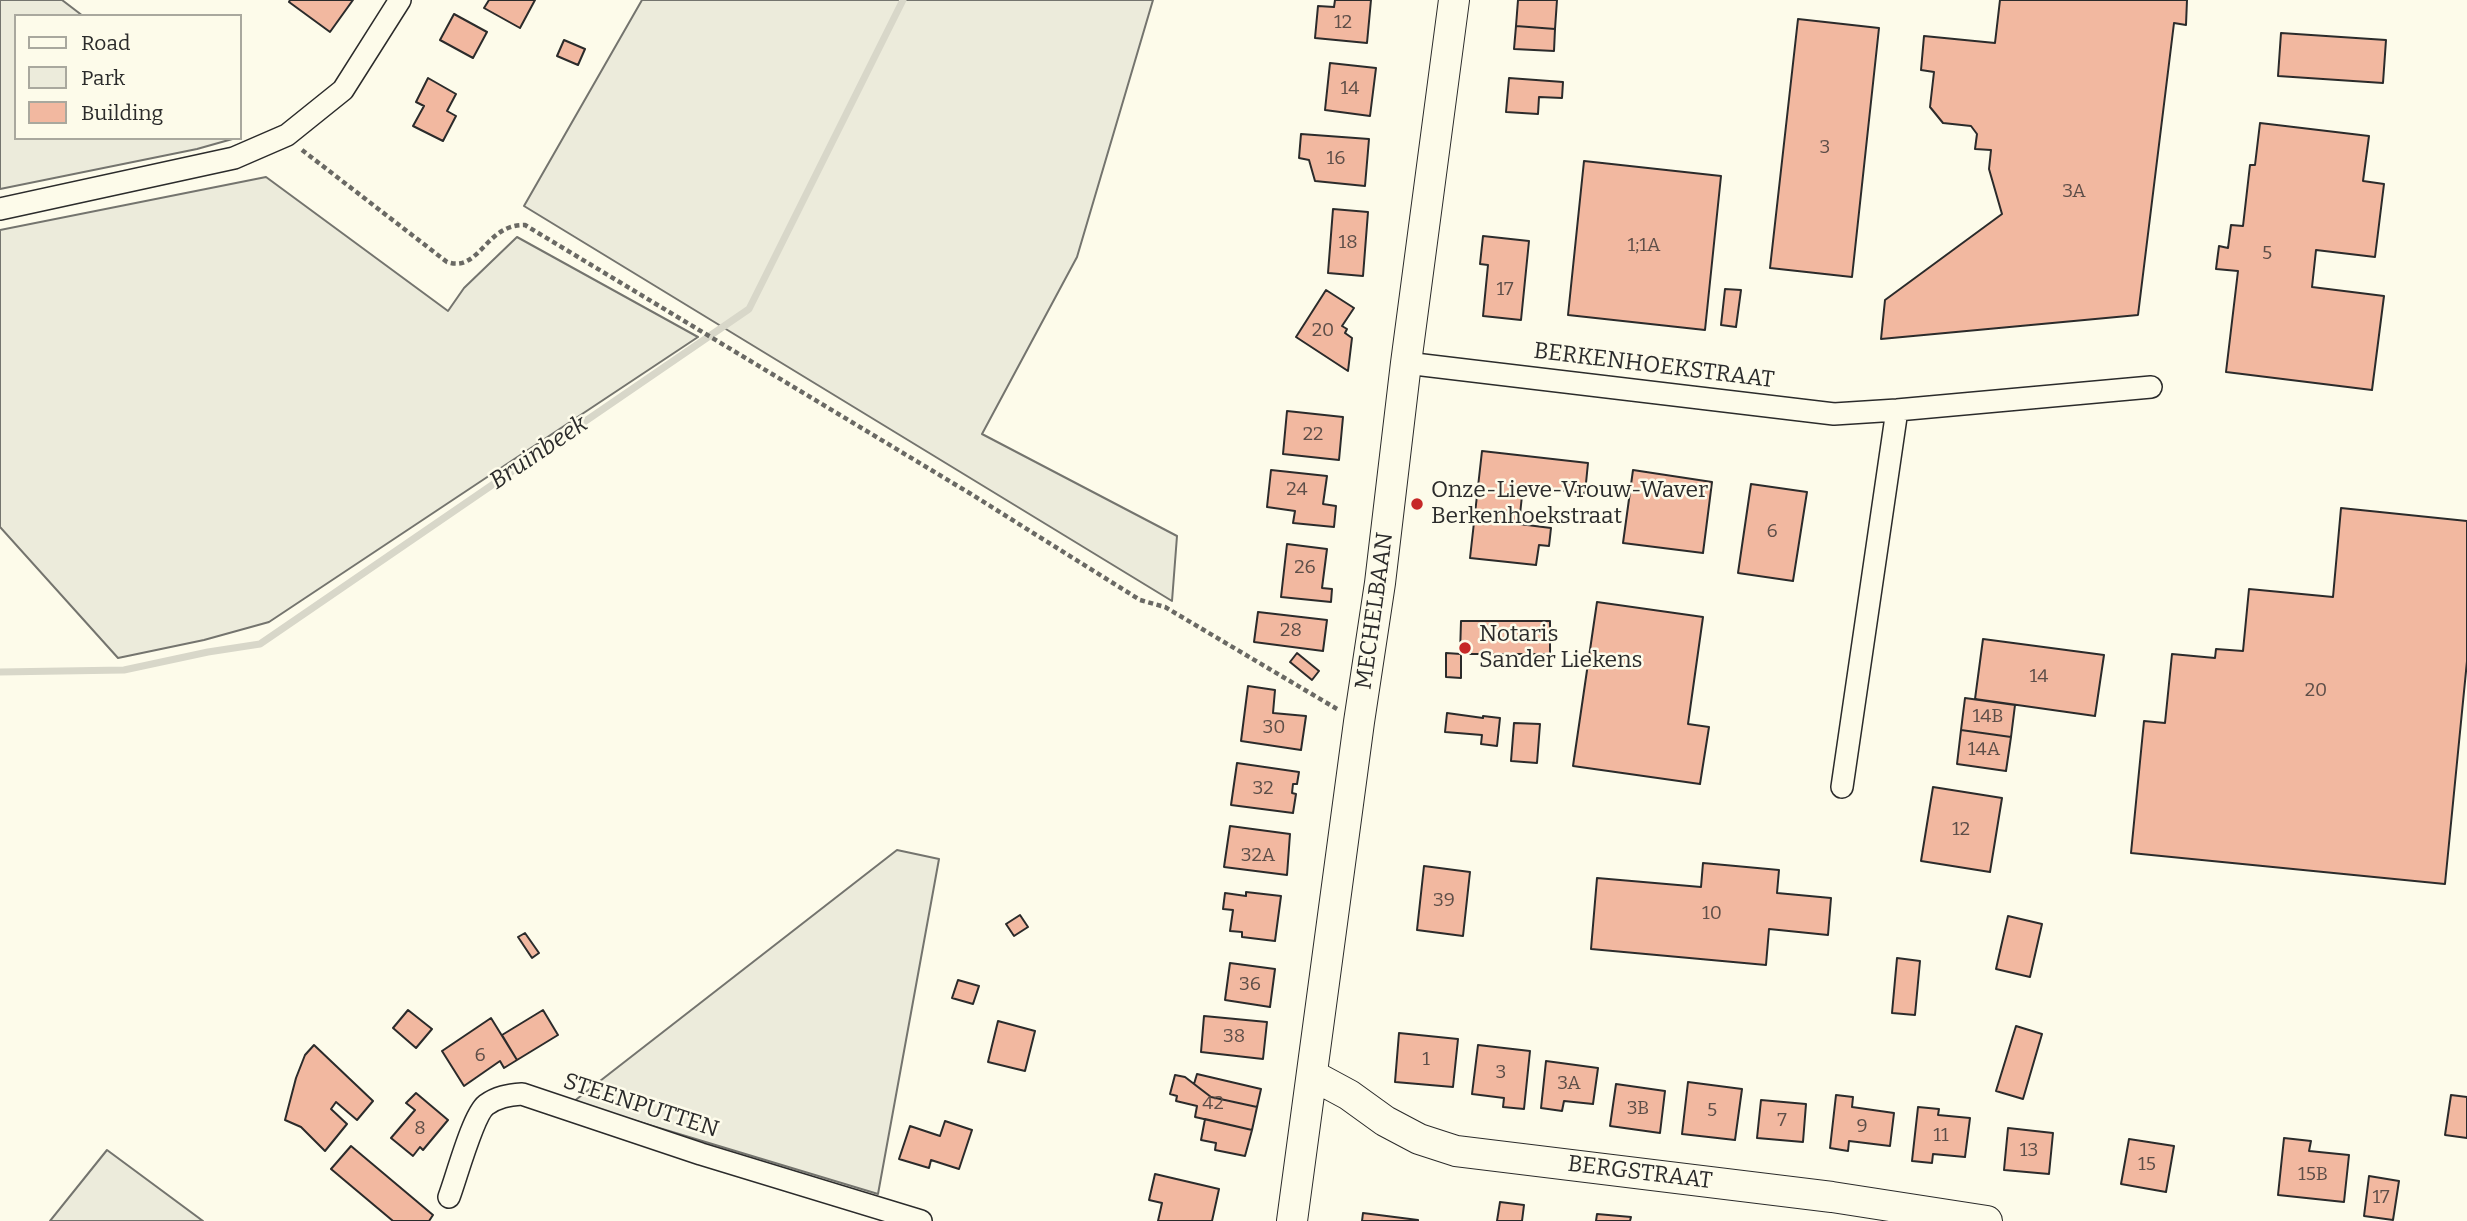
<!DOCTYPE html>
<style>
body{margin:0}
#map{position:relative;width:2467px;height:1221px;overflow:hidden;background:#fdfbea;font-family:Bitter,serif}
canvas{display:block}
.legend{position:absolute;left:14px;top:14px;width:228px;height:126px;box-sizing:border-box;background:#fdfbea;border:2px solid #a9a89e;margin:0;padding:9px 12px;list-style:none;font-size:21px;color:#2b2b2b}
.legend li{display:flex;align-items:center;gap:14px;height:35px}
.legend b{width:35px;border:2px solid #a9a89e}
</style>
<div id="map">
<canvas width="2467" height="1221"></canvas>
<ul class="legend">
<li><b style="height:9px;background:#fdfbea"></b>Road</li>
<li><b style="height:19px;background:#ecebdb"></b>Park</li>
<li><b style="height:19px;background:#f2b8a0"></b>Building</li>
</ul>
</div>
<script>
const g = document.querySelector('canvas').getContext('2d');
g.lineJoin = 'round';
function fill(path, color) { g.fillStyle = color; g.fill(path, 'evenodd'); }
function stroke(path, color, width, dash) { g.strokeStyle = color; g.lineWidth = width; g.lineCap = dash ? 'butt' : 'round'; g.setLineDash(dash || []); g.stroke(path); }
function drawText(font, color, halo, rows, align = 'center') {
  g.font = font + ' Bitter,serif'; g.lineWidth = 5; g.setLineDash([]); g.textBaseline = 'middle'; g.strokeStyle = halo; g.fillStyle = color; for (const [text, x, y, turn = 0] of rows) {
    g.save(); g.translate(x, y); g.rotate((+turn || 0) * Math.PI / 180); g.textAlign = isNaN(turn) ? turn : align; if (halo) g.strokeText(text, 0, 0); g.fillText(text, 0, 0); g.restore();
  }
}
const green = new Path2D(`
 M 0,0 L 62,0 L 83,16 L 16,16 L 16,138 L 236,138 L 197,149 L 0,189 Z
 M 642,0 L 1153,0 L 1077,257 L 982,434 L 1177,536 L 1172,601 L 524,206 Z
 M 266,177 L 448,311 L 464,288 L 517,237 L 698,337 L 269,622 L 204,640 L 118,658 L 0,527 L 0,230 Z
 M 897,850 L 939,859 L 878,1194 L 573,1102 Z
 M 107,1150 L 203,1221 L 50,1221 Z`);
fill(green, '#ecebdb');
stroke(green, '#74746e', 2);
stroke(new Path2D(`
 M 0,672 L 124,670 L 208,652 L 260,644 L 749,309 L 903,0`), '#d8d7c9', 7);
const building = new Path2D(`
 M 290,0 L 353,0 L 330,32 L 289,2 Z
 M 489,0 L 535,0 L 520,28 L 484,8 Z
 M 1335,0 L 1371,0 L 1367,43 L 1315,38 L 1318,6 L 1334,7 Z
 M 1518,0 L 1557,0 L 1555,29 L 1516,26 Z
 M 2000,0 L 2187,0 L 2186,25 L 2174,23 L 2138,315 L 1881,339 L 1885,300 L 2002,214 L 1989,169 L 1991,150 L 1975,149 L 1977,134 L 1971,126 L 1943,123 L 1930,107 L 1934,72 L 1921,70 L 1924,36 L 1995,43 Z
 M 454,14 L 487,32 L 473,58 L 440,40 Z
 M 1798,19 L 1879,28 L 1852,277 L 1770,268 Z
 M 1516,26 L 1555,29 L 1554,51 L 1514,49 Z
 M 2281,33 L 2386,40 L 2383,83 L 2278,76 Z
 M 564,40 L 585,49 L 578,65 L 557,56 Z
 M 1330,63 L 1376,68 L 1370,116 L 1325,110 Z
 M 428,78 L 456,94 L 447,111 L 456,116 L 443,141 L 413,126 L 424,106 L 416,102 Z
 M 1509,78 L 1563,82 L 1562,98 L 1539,97 L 1538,114 L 1506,112 Z
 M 2260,123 L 2369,136 L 2363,181 L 2384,184 L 2375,257 L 2316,250 L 2312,287 L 2384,296 L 2372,390 L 2226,372 L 2238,271 L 2216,269 L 2219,246 L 2228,248 L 2231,225 L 2243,226 L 2250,165 L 2255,165 Z
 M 1301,134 L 1369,139 L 1365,186 L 1315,181 L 1309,160 L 1299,158 Z
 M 1584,161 L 1721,176 L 1705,330 L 1568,315 Z
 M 1333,209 L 1368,212 L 1363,276 L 1328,273 Z
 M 1483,236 L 1529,241 L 1521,320 L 1483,316 L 1488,265 L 1480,264 Z
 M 1725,289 L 1741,290 L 1736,327 L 1721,325 Z
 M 1326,290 L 1354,308 L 1342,326 L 1347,329 L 1345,333 L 1352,338 L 1348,371 L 1296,337 Z
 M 1287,411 L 1343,417 L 1339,460 L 1283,454 Z
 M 1482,451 L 1588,463 L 1585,493 L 1523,486 L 1519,524 L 1551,528 L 1549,546 L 1539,545 L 1536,565 L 1470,558 Z
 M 1271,470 L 1327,476 L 1323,504 L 1336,506 L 1334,527 L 1293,523 L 1295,511 L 1267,507 Z
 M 1633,470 L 1712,482 L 1703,553 L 1623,543 Z
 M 1751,484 L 1807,492 L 1793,581 L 1738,573 Z
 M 2341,508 L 2467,521 L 2467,661 L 2445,884 L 2131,853 L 2144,721 L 2165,723 L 2172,654 L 2215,658 L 2216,649 L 2243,651 L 2249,589 L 2333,597 Z
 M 1287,544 L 1327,549 L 1322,588 L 1332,589 L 1331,602 L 1281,597 Z
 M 1597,602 L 1703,617 L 1688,724 L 1709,727 L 1700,784 L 1573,766 Z
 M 1258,612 L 1327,620 L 1323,651 L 1254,642 Z
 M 1461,621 L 1550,621 L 1550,654 L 1460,654 Z
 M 1983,639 L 2104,655 L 2095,716 L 1975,699 Z
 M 1297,653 L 1319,671 L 1312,680 L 1290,662 Z
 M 1446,653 L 1461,654 L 1461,678 L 1446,677 Z
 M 1248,686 L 1275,690 L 1273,713 L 1306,716 L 1301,750 L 1241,741 Z
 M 1965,698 L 2015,705 L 2011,737 L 1961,730 Z
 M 1447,713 L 1483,718 L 1483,716 L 1500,718 L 1497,746 L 1481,744 L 1482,735 L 1445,732 Z
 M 1514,723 L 1540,724 L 1537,763 L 1511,761 Z
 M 1961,730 L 2011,737 L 2006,771 L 1957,764 Z
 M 1237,763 L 1299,772 L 1297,784 L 1293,784 L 1292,793 L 1296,794 L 1293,813 L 1231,805 Z
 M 1933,787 L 2002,798 L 1990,872 L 1921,861 Z
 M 1230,826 L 1290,834 L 1287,875 L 1224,867 Z
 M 1703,863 L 1779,870 L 1777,893 L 1831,898 L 1828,935 L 1769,929 L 1766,965 L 1591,949 L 1597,878 L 1701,887 Z
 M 1424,866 L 1470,872 L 1463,936 L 1417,930 Z
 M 1246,892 L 1281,896 L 1275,941 L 1242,937 L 1242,932 L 1230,931 L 1233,910 L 1223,909 L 1225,893 L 1246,896 Z
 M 1020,915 L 1028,927 L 1014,936 L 1006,924 Z
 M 2008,916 L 2042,924 L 2030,977 L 1996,969 Z
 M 525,933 L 539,953 L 532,958 L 518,937 Z
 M 1897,958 L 1920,961 L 1915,1015 L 1892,1013 Z
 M 1230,963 L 1275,969 L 1270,1007 L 1225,1000 Z
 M 958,980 L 979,986 L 973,1004 L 952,998 Z
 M 408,1010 L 432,1029 L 416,1048 L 393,1028 Z
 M 543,1010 L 558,1035 L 517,1060 L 502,1035 Z
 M 1204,1016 L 1267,1022 L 1263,1059 L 1201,1052 Z
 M 491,1018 L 517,1060 L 504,1068 L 500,1061 L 464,1086 L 442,1051 Z
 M 998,1021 L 1035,1031 L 1025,1071 L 988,1062 Z
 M 2016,1026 L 2042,1034 L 2023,1099 L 1996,1091 Z
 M 1399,1033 L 1458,1039 L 1453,1087 L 1395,1082 Z
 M 314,1045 L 373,1101 L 357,1120 L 336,1102 L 331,1109 L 347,1124 L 325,1151 L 301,1127 L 285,1120 L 296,1078 L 305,1055 Z
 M 1478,1045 L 1530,1051 L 1524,1109 L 1503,1107 L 1504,1098 L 1472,1094 Z
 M 1546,1061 L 1598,1068 L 1593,1104 L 1564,1101 L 1562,1111 L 1541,1108 Z
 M 1197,1074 L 1261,1089 L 1257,1107 L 1211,1097 L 1194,1084 Z
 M 1175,1075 L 1185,1077 L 1211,1097 L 1257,1107 L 1252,1130 L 1195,1117 L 1197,1106 L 1176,1101 L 1177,1096 L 1170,1094 Z
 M 1688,1082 L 1742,1089 L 1735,1140 L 1682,1134 Z
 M 1616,1084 L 1665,1091 L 1660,1133 L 1610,1126 Z
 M 416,1093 L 448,1120 L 423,1150 L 420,1147 L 413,1156 L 391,1138 L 415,1110 L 406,1103 Z
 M 1836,1095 L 1853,1097 L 1852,1107 L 1894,1113 L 1890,1146 L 1849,1141 L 1848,1151 L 1830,1148 Z
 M 2451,1095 L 2467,1097 L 2467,1138 L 2445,1135 Z
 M 1761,1100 L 1806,1104 L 1803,1142 L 1757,1138 Z
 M 1918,1107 L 1939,1109 L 1938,1115 L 1970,1118 L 1965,1157 L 1933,1154 L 1932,1163 L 1912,1161 Z
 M 1205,1119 L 1252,1130 L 1245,1156 L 1215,1150 L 1216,1143 L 1201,1140 Z
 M 945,1121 L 972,1130 L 959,1169 L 931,1160 L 929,1168 L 899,1159 L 910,1126 L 940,1136 Z
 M 2008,1128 L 2053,1133 L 2049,1174 L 2004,1170 Z
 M 2284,1138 L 2311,1141 L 2309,1151 L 2349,1155 L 2344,1202 L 2278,1195 Z
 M 2129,1139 L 2174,1146 L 2166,1192 L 2121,1184 Z
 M 351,1146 L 433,1215 L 429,1221 L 393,1221 L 331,1169 Z
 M 1155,1174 L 1219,1189 L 1212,1221 L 1158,1221 L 1162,1203 L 1149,1200 Z
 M 2369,1176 L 2399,1181 L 2393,1220 L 2364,1216 Z
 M 1500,1202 L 1524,1205 L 1522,1221 L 1497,1221 Z
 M 1363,1213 L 1418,1220 L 1418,1221 L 1362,1221 Z
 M 1597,1214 L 1631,1217 L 1630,1221 L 1596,1221 Z`);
fill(building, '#f2b8a0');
stroke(building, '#2b2b2b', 2);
const street = new Path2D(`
 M 0,209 L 234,158 L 287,135 L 343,90 L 400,0
 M 1406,363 L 1834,414 L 1897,410 L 2151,387
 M 1842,787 L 1897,410
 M 449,1197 C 456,1179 473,1115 486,1105 C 497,1097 508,1095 522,1094 L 701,1154 L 921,1221`);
const secondary = new Path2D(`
 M 1312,1075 L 1349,1095 L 1385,1121 L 1419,1139 L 1456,1151 L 1832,1197 L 1987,1221
 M 1292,1221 L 1359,722 L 1380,583 L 1406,363 L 1454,0`);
stroke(street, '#2b2b2b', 24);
stroke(secondary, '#2b2b2b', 32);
stroke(new Path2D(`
 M 302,150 L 447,262 C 480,273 485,224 525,225 L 971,494 L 1140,600 L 1165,607 L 1337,709`), '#6a6964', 4.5, [5, 3.5]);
stroke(street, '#fdfbea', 21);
stroke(secondary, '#fdfbea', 30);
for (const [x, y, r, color] of [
 [1417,504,7,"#c62828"],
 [1465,648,7,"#c62828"]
]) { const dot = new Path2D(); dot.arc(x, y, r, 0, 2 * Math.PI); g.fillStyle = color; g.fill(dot); stroke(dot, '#fdfbea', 2.5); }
drawText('19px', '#5d4e48', null, [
 ["12",1343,23],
 ["14",1350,89],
 ["3",1825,148],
 ["16",1336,159],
 ["3A",2074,192],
 ["18",1348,243],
 ["1;1A",1644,246],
 ["5",2267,254],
 ["17",1505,290],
 ["20",1323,331],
 ["22",1313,435],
 ["24",1297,490],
 ["6",1772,532],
 ["26",1305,568],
 ["28",1291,631],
 ["14",2039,677],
 ["20",2316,691],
 ["14B",1988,717],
 ["30",1274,728],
 ["14A",1984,750],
 ["32",1263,789],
 ["12",1961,830],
 ["32A",1258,856],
 ["39",1444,901],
 ["10",1712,914],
 ["36",1250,985],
 ["38",1234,1037],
 ["6",480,1056],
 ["1",1426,1060],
 ["3",1501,1073],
 ["3A",1569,1084],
 ["42",1213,1104],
 ["3B",1638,1109],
 ["5",1712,1111],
 ["7",1782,1121],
 ["9",1862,1127],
 ["8",420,1129],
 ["11",1941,1136],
 ["13",2029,1151],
 ["15",2147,1165],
 ["15B",2313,1175],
 ["17",2381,1198]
]);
drawText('23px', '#2b2b2b', '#fdfbea', [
 ["BERKENHOEKSTRAAT",1654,366,7],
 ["MECHELBAAN",1375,611,-82],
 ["STEENPUTTEN",641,1106,18],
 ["BERGSTRAAT",1640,1173,7]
]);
drawText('23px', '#2b2b2b', '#fdfbea', [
 ["Onze-Lieve-Vrouw-Waver",1431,491],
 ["Berkenhoekstraat",1431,517],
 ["Notaris",1479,635],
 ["Sander Liekens",1479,661]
], 'left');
drawText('italic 24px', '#2b2b2b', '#fdfbea', [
 ["Bruinbeek",539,453,-34]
]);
</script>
